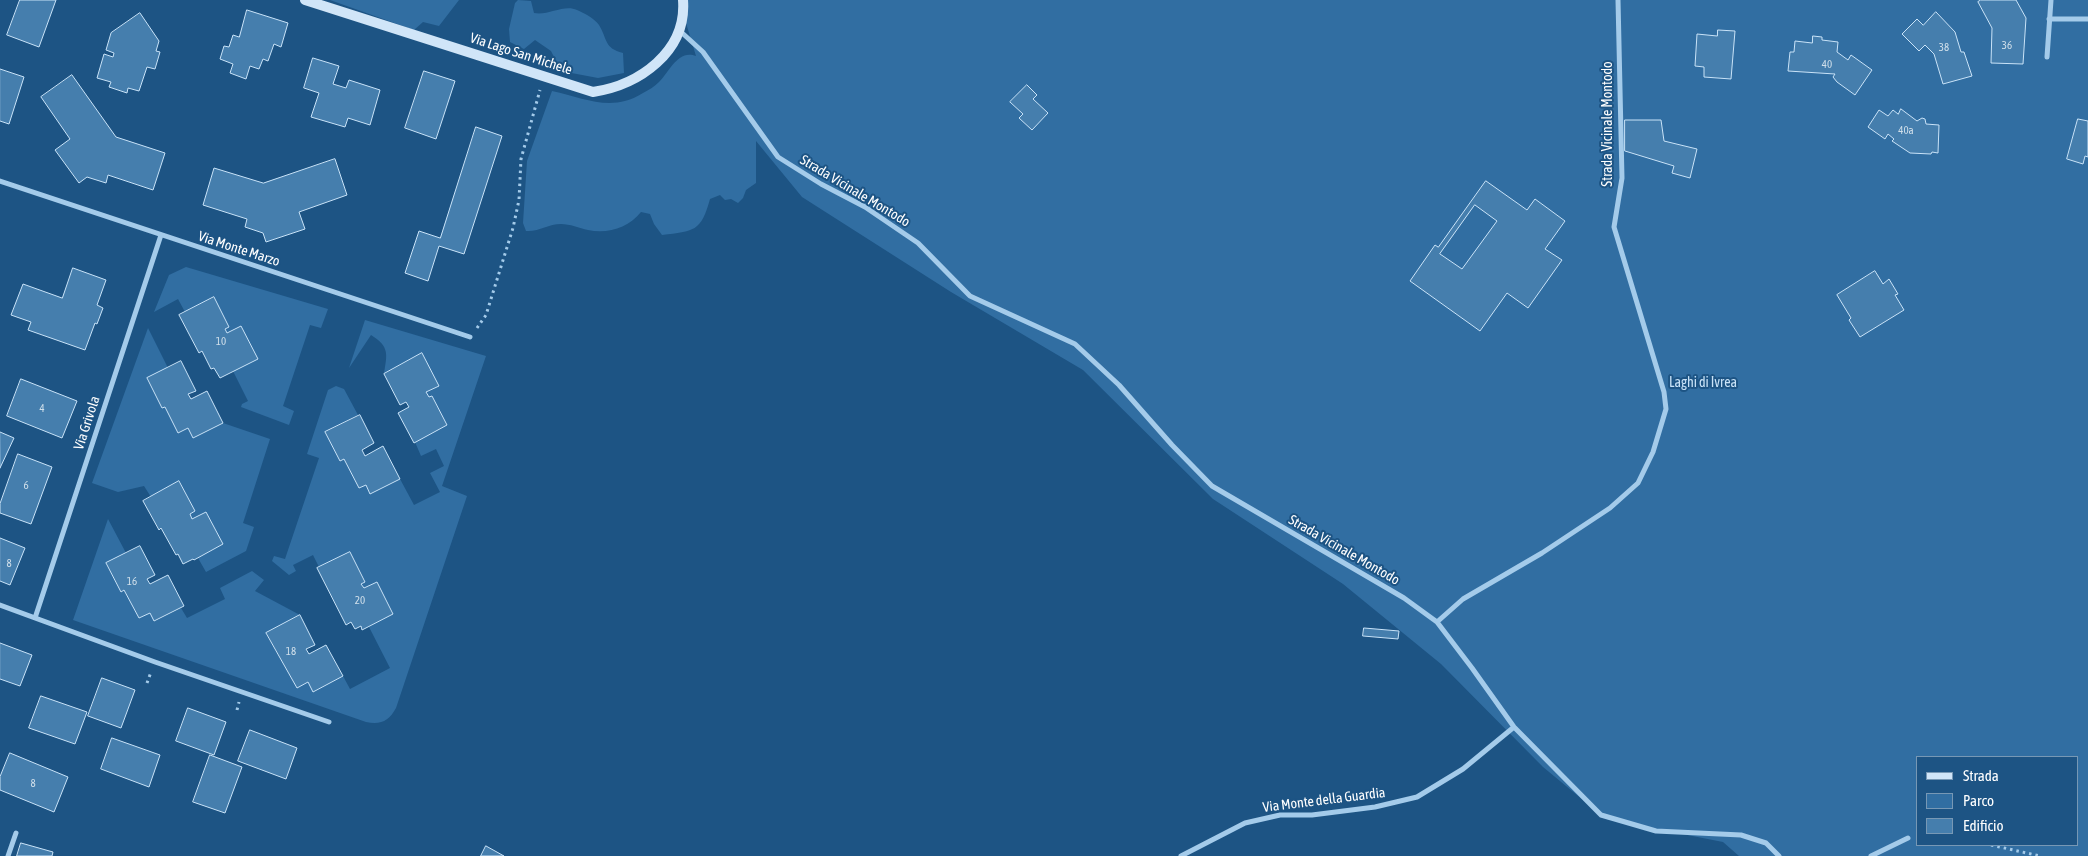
<!DOCTYPE html>
<style>
body{margin:0}
#map{position:relative;width:2088px;height:856px;overflow:hidden;background:#1d5484;font-family:"Asap Condensed",sans-serif}
canvas{display:block}
.legend{position:absolute;left:1916px;top:756px;width:162px;height:90px;box-sizing:border-box;background:#1d5484;border:1px solid #7798b5;margin:0;padding:6px 9px;list-style:none;font-size:15px;color:#fff}
.legend li{display:flex;align-items:center;gap:10px;height:25px}
.legend b{width:25px;border:1px solid #7798b5}
</style>
<div id="map">
<canvas width="2088" height="856"></canvas>
<ul class="legend">
<li><b style="height:6px;background:#d0e5f8"></b>Strada</li>
<li><b style="height:14px;background:#316ea2"></b>Parco</li>
<li><b style="height:14px;background:#457ead"></b>Edificio</li>
</ul>
</div>
<script>
const g = document.querySelector('canvas').getContext('2d');
g.lineJoin = 'round';
function fill(path, color) { g.fillStyle = color; g.fill(path, 'evenodd'); }
function stroke(path, color, width, dash) { g.strokeStyle = color; g.lineWidth = width; g.lineCap = dash ? 'butt' : 'round'; g.setLineDash(dash || []); g.stroke(path); }
function drawText(font, color, halo, rows, align = 'center') {
  g.font = font + ' "Asap Condensed",sans-serif'; g.lineWidth = 4; g.setLineDash([]); g.textBaseline = 'middle'; g.strokeStyle = halo; g.fillStyle = color; for (const [text, x, y, turn = 0] of rows) {
    g.save(); g.translate(x, y); g.rotate((+turn || 0) * Math.PI / 180); g.textAlign = isNaN(turn) ? turn : align; if (halo) g.strokeText(text, 0, 0); g.fillText(text, 0, 0); g.restore();
  }
}
fill(new Path2D(`
 M 330,0 L 459,0 L 439,26 L 423,22 L 414,30 Z
 M 518,0 L 531,1 L 534,13 C 548,16 564,4 577,10 C 584,13 594,18 599,25 C 608,40 604,48 623,53 L 624,73 L 598,78 L 561,71 L 551,51 L 535,40 L 524,49 L 510,42 L 509,29 L 515,3 Z
 M 679,0 L 2088,0 L 2088,856 L 1739,856 L 1723,842 L 1606,819 L 1543,767 L 1441,664 L 1343,584 L 1213,499 L 1083,370 L 951,292 L 802,197 L 756,141 L 756,183 L 746,190 L 743,198 L 738,203 L 731,199 L 725,200 L 720,195 L 710,199 C 701,232 694,231 662,235 L 654,224 L 650,214 L 641,212 C 628,228 608,234 588,230 C 579,228 570,224 561,224 C 548,224 539,232 526,231 L 523,223 L 527,161 L 552,91 C 585,98 611,113 643,93 C 649,90 655,86 659,82 C 670,71 678,49 696,56 ZM 1917,757 L 2077,757 L 2077,845 L 1917,845 Z
 M 186,267 L 328,309 L 321,328 L 310,325 L 283,406 L 294,411 L 289,425 L 241,407 L 242,404 L 248,401 L 233,371 L 257,359 L 227,333 L 225,329 L 229,327 L 214,297 L 185,312 L 178,299 L 154,312 L 169,275 Z
 M 365,320 L 486,356 L 442,486 L 467,496 L 396,708 C 389,721 381,725 366,722 L 73,620 L 108,519 L 126,553 L 106,564 L 121,592 L 124,590 L 139,618 L 150,613 L 155,621 L 181,608 L 187,618 L 225,599 L 220,588 L 252,571 L 264,580 L 255,591 L 300,615 L 266,634 L 297,688 L 308,682 L 314,692 L 343,676 L 350,689 L 390,668 L 369,627 L 393,613 L 377,582 L 364,588 L 361,584 L 365,581 L 350,552 L 319,567 L 313,555 L 293,565 L 296,571 L 289,575 L 272,561 L 274,556 L 285,559 L 319,458 L 307,454 L 328,390 L 336,386 L 344,389 L 358,415 L 325,432 L 340,461 L 344,459 L 359,488 L 366,485 L 370,494 L 400,479 L 414,505 L 440,492 L 430,473 L 444,466 L 436,449 L 421,456 L 415,442 L 447,425 L 432,396 L 429,397 L 426,392 L 438,386 L 422,354 L 384,374 C 387,354 390,347 371,335 L 349,368 Z
 M 148,328 L 168,368 L 147,379 L 162,408 L 165,407 L 178,433 L 188,428 L 193,438 L 223,423 L 270,439 L 243,523 L 254,527 L 246,551 L 206,572 L 198,558 L 223,544 L 206,512 L 192,519 L 190,514 L 195,511 L 180,482 L 151,497 L 144,486 L 118,492 L 92,483 Z`), '#316ea2');
const building = new Path2D(`
 M 20,0 L 56,0 L 39,47 L 7,35 Z
 M 1981,0 L 2016,0 L 2026,18 L 2023,64 L 1991,63 L 1992,28 L 1978,2 Z
 M 247,10 L 288,23 L 281,47 L 274,44 L 268,61 L 263,59 L 259,69 L 250,66 L 246,79 L 230,73 L 233,64 L 220,59 L 224,46 L 229,47 L 233,35 L 239,37 Z
 M 1936,12 L 1955,32 L 1961,52 L 1964,52 L 1972,76 L 1943,84 L 1934,54 L 1925,45 L 1919,51 L 1902,34 L 1917,19 L 1923,25 Z
 M 140,13 L 159,41 L 156,51 L 160,52 L 155,69 L 147,67 L 139,91 L 128,88 L 127,93 L 109,87 L 111,82 L 97,78 L 104,54 L 113,57 L 114,53 L 106,50 L 111,33 Z
 M 1718,30 L 1735,31 L 1731,79 L 1704,77 L 1704,67 L 1695,66 L 1697,34 L 1717,36 Z
 M 1813,36 L 1822,37 L 1822,40 L 1838,42 L 1837,52 L 1848,60 L 1851,55 L 1872,70 L 1855,95 L 1837,82 L 1833,77 L 1835,74 L 1788,71 L 1790,52 L 1794,52 L 1795,41 L 1812,43 Z
 M 313,58 L 339,66 L 333,84 L 346,88 L 349,80 L 380,90 L 370,125 L 348,118 L 345,127 L 311,117 L 319,93 L 304,88 Z
 M 0,69 L 24,77 L 9,124 L 0,121 Z
 M 424,71 L 455,81 L 436,139 L 405,128 Z
 M 72,75 L 116,137 L 165,153 L 153,190 L 108,175 L 106,183 L 87,177 L 79,183 L 55,150 L 70,139 L 41,97 Z
 M 1027,85 L 1037,95 L 1033,99 L 1048,113 L 1032,130 L 1019,118 L 1023,114 L 1010,102 Z
 M 1901,109 L 1917,121 L 1922,118 L 1925,119 L 1926,124 L 1939,125 L 1938,153 L 1932,152 L 1931,154 L 1910,153 L 1892,141 L 1894,139 L 1888,134 L 1885,139 L 1868,127 L 1879,110 L 1888,116 L 1893,110 L 1898,114 Z
 M 2078,119 L 2088,121 L 2088,157 L 2085,156 L 2083,164 L 2067,159 Z
 M 1625,120 L 1661,120 L 1664,141 L 1697,149 L 1690,178 L 1672,173 L 1674,166 L 1625,151 Z
 M 476,127 L 502,136 L 464,254 L 439,246 L 428,281 L 405,273 L 419,231 L 440,238 Z
 M 335,159 L 347,195 L 299,212 L 305,229 L 266,242 L 263,233 L 245,227 L 247,219 L 203,205 L 214,168 L 263,183 Z
 M 1486,181 L 1527,210 L 1535,199 L 1565,221 L 1545,249 L 1562,260 L 1528,308 L 1507,293 L 1480,331 L 1410,281 L 1435,245 L 1438,247 ZM 1475,205 L 1497,221 L 1462,269 L 1440,254 Z
 M 73,268 L 106,280 L 97,305 L 103,308 L 97,324 L 95,323 L 85,350 L 28,330 L 31,322 L 11,315 L 23,284 L 62,298 Z
 M 1875,271 L 1883,284 L 1889,279 L 1898,294 L 1895,295 L 1904,310 L 1860,337 L 1849,320 L 1851,318 L 1837,295 Z
 M 214,297 L 229,327 L 225,329 L 227,333 L 241,326 L 258,359 L 220,378 L 214,368 L 211,369 L 202,351 L 199,353 L 179,315 Z
 M 422,353 L 439,386 L 426,392 L 429,397 L 432,396 L 447,425 L 414,443 L 398,413 L 409,407 L 406,402 L 400,405 L 384,374 Z
 M 181,361 L 196,391 L 188,394 L 191,399 L 207,391 L 223,423 L 193,438 L 188,428 L 178,433 L 165,407 L 162,408 L 147,378 Z
 M 21,379 L 77,401 L 62,438 L 7,416 Z
 M 360,415 L 374,443 L 362,450 L 365,456 L 383,446 L 400,479 L 370,494 L 366,485 L 359,488 L 344,459 L 340,461 L 325,432 Z
 M 0,432 L 14,438 L 0,468 Z
 M 18,454 L 52,467 L 31,524 L 0,513 L 0,504 Z
 M 179,481 L 195,511 L 190,514 L 192,519 L 206,512 L 223,544 L 194,560 L 193,559 L 183,564 L 178,554 L 176,555 L 161,528 L 159,530 L 143,501 Z
 M 0,538 L 25,548 L 10,585 L 0,581 Z
 M 140,546 L 155,575 L 147,579 L 150,584 L 168,575 L 184,606 L 154,621 L 150,613 L 139,618 L 124,590 L 121,592 L 106,563 Z
 M 350,552 L 365,582 L 361,584 L 364,588 L 377,582 L 393,614 L 362,630 L 361,626 L 355,629 L 351,622 L 346,625 L 317,568 Z
 M 300,615 L 315,645 L 306,649 L 309,654 L 326,645 L 343,676 L 313,692 L 308,682 L 297,688 L 266,633 Z
 M 1364,628 L 1399,631 L 1398,639 L 1363,636 Z
 M 0,643 L 32,655 L 20,686 L 0,679 Z
 M 102,678 L 135,690 L 121,728 L 88,716 Z
 M 41,696 L 87,712 L 75,744 L 29,728 Z
 M 188,708 L 226,722 L 214,755 L 176,741 Z
 M 250,730 L 297,748 L 286,779 L 238,761 Z
 M 112,738 L 160,755 L 149,787 L 101,769 Z
 M 10,753 L 68,777 L 54,812 L 0,790 L 0,777 Z
 M 210,755 L 242,767 L 225,813 L 193,802 Z
 M 21,843 L 53,852 L 52,856 L 17,856 Z
 M 486,846 L 504,856 L 481,856 Z`);
fill(building, '#457ead');
stroke(building, '#c9e3f8', 1);
stroke(new Path2D(`
 M 477,328 L 486,315 L 513,228 L 519,200 L 521,159 L 540,90
 M 147,683 L 151,672
 M 237,710 L 239,702
 M 1991,845 L 2040,856`), '#a4cbea', 3, [2.5, 4]);
stroke(new Path2D(`
 M 2049,19 L 2088,19
 M 680,31 L 703,52 L 778,157 L 821,184 L 865,207 L 918,243 L 970,296 L 1075,344 L 1119,385 L 1172,445 L 1212,486 L 1404,598 L 1437,622 L 1472,668 L 1514,727 L 1601,815 L 1656,831 L 1741,835 L 1766,843 L 1779,856
 M 2047,57 L 2051,0
 M 0,181 L 470,337
 M 0,605 L 155,662 L 329,722
 M 35,618 L 161,235
 M 1437,622 L 1463,599 L 1542,553 L 1610,508 L 1638,483 L 1653,452 L 1663,419 L 1666,409 L 1664,392 L 1614,227 L 1622,178 L 1618,0
 M 8,856 L 16,833
 M 1181,856 L 1245,823 L 1280,815 L 1312,815 L 1375,807 L 1417,797 L 1463,769 L 1514,727
 M 1871,856 L 1908,838`), '#a4cbea', 5);
stroke(new Path2D(`
 M 305,0 L 593,92 C 639,85 687,52 683,0`), '#d0e5f8', 10);
drawText('11px', '#d0dfea', null, [
 ["36",2007,46],
 ["38",1944,48],
 ["40",1827,65],
 ["40a",1906,131],
 ["10",221,342],
 ["4",42,409],
 ["6",26,486],
 ["8",9,564],
 ["16",132,582],
 ["20",360,601],
 ["18",291,652],
 ["8",33,784]
]);
drawText('14px', '#fff', '#1d5484', [
 ["Via Lago San Michele",521,54,18],
 ["Strada Vicinale Montodo",1608,124,-90],
 ["Strada Vicinale Montodo",855,191,31],
 ["Via Monte Marzo",239,249,18],
 ["Via Grivola",87,423,-72],
 ["Strada Vicinale Montodo",1344,550,30],
 ["Via Monte della Guardia",1324,800,-7]
]);
drawText('14px', '#c9e3f8', '#1d5484', [
 ["Laghi di Ivrea",1703,383]
]);
</script>
